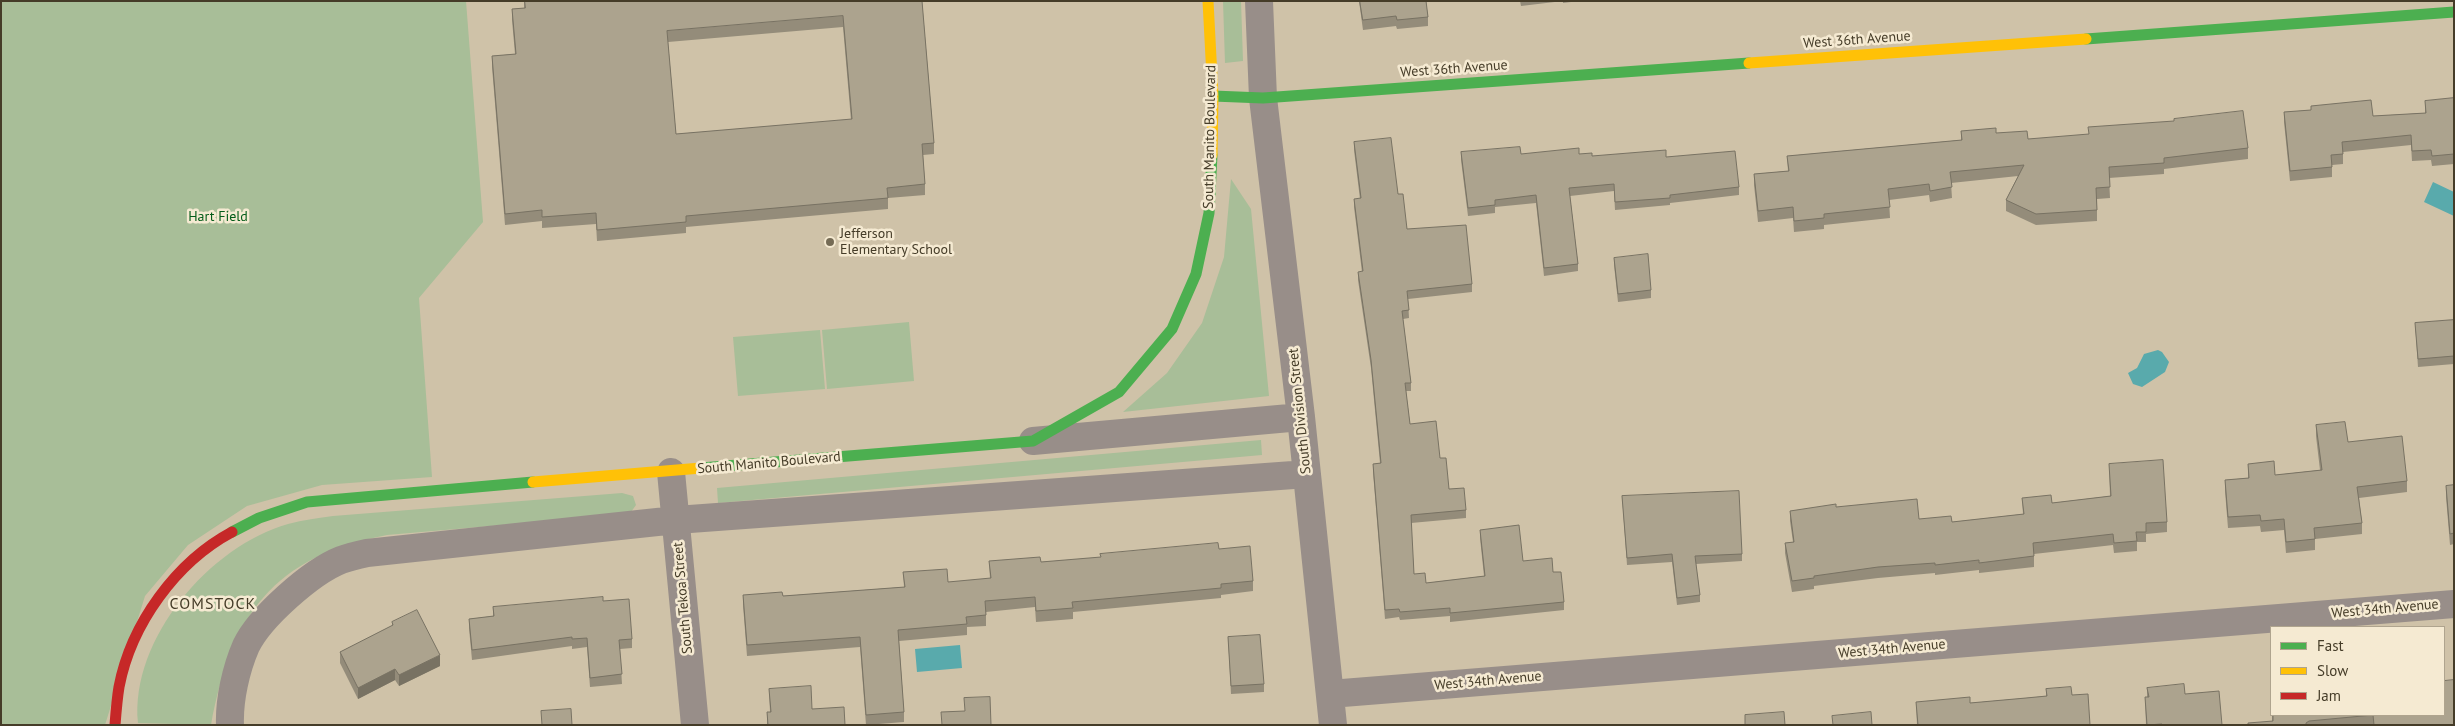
<!DOCTYPE html>
<style>
body{margin:0}
#map{position:relative;width:2455px;height:726px;overflow:hidden;background:#cfc2a8;font-family:"PT Sans",sans-serif}
canvas{display:block}
.frame{position:absolute;inset:0;border:2px solid #453c28;pointer-events:none}
.legend{position:absolute;left:2270px;top:626px;width:175px;height:90px;box-sizing:border-box;background:#f5ead2;border:1px solid #afa48e;margin:0;padding:6px 9px;list-style:none;font-size:15px;color:#453c28}
.legend li{display:flex;align-items:center;gap:10px;height:25px}
.legend b{width:25px;border:1px solid #afa48e}
</style>
<div id="map">
<canvas width="2455" height="726"></canvas>
<div class="frame"></div>
<ul class="legend">
<li><b style="height:6px;background:#4caf50"></b>Fast</li>
<li><b style="height:6px;background:#ffc107"></b>Slow</li>
<li><b style="height:6px;background:#c62828"></b>Jam</li>
</ul>
</div>
<script>
const g = document.querySelector('canvas').getContext('2d');
g.lineJoin = 'round';
function fill(path, color) { g.fillStyle = color; g.fill(path, 'evenodd'); }
function stroke(path, color, width, dash) { g.strokeStyle = color; g.lineWidth = width; g.lineCap = dash ? 'butt' : 'round'; g.setLineDash(dash || []); g.stroke(path); }
function drawText(font, color, halo, rows, align = 'center') {
  g.font = font + ' "PT Sans",sans-serif'; g.lineWidth = 5; g.setLineDash([]); g.textBaseline = 'middle'; g.strokeStyle = halo; g.fillStyle = color; for (const [text, x, y, turn = 0] of rows) {
    g.save(); g.translate(x, y); g.rotate((+turn || 0) * Math.PI / 180); g.textAlign = isNaN(turn) ? turn : align; if (halo) g.strokeText(text, 0, 0); g.fillText(text, 0, 0); g.restore();
  }
}
fill(new Path2D(`
 M 1,1 L 466,1 L 483,222 L 419,298 L 432,477 L 322,485 L 247,506 L 188,545 L 145,596 L 105,725 L 1,725 Z
 M 1223,1 L 1241,1 L 1243,61 L 1225,63 Z
 M 1231,179 L 1251,209 L 1269,396 L 1123,412 L 1167,373 L 1202,323 L 1224,257 Z
 M 909,322 L 914,381 L 827,389 L 822,330 Z
 M 820,330 L 825,389 L 738,396 L 733,337 Z
 M 1261,440 L 1262,455 L 718,503 L 717,488 Z
 M 622,493 L 633,496 L 636,505 L 631,512 L 618,515 L 387,535 C 273,557 232,614 211,725 L 138,723 C 130,639 210,546 288,524 C 303,520 319,518 333,516 Z`), '#a8be98');
fill(new Path2D(`
 M 2433,182 L 2454,192 L 2454,216 L 2424,202 Z
 M 2158,350 L 2162,352 L 2169,362 L 2165,372 L 2142,387 L 2133,384 L 2128,373 L 2137,368 L 2144,354 Z
 M 960,645 L 962,668 L 917,672 L 915,649 Z`), '#59aaac');
stroke(new Path2D(`
 M 1259,1 L 1263,98 L 1301,417 L 1333,725
 M 1033,441 L 1301,417
 M 671,472 L 695,725
 M 1330,694 L 2454,604
 M 230,725 C 229,700 236,669 246,646 C 260,617 311,572 341,560 C 349,557 358,555 367,553 L 676,520 L 1307,474`), '#988e89', 28);
stroke(new Path2D(`
 M 2086,39 L 2454,12
 M 1213,96 L 1263,98 L 1749,63
 M 701,468 L 1033,441 L 1119,392 L 1172,329 L 1196,274 L 1209,213 L 1212,155
 M 232,532 L 259,518 L 307,502 L 533,482`), '#4caf50', 11);
stroke(new Path2D(`
 M 1208,1 L 1213,96 L 1212,155
 M 1749,63 L 2086,39
 M 533,482 L 701,468`), '#ffc107', 11);
stroke(new Path2D(`
 M 115,725 C 116,712 117,699 119,687 C 131,624 176,562 232,532`), '#c62828', 11);
fill(new Path2D(`
 M 524,1 L 922,1 L 934,143 L 934,154 L 923,155 L 925,184 L 925,195 L 888,198 L 888,209 L 686,227 L 686,233 L 597,241 L 596,224 L 542,228 L 542,221 L 505,225 L 492,67 L 492,56 L 515,54 L 512,20 L 512,9 L 524,8 ZM 843,27 L 851,120 L 676,134 L 668,42 Z
 M 1359,1 L 1426,1 L 1428,17 L 1428,26 L 1397,29 L 1396,26 L 1363,30 Z
 M 1520,1 L 1579,1 L 1563,3 L 1563,1 L 1521,6 Z
 M 2454,98 L 2454,164 L 2432,166 L 2431,160 L 2412,161 L 2411,145 L 2343,152 L 2343,164 L 2332,165 L 2332,177 L 2290,181 L 2284,122 L 2284,112 L 2311,110 L 2311,106 L 2373,116 L 2425,113 L 2425,101 Z
 M 1961,131 L 1996,133 L 2028,139 L 2248,148 L 2248,159 L 2164,169 L 2164,174 L 2109,178 L 2110,198 L 2097,199 L 2097,221 L 2036,225 L 2006,211 L 2006,200 L 2018,176 L 1951,183 L 1952,198 L 1930,202 L 1929,195 L 1889,200 L 1890,218 L 1824,225 L 1824,229 L 1794,232 L 1793,218 L 1758,222 L 1754,185 L 1754,174 L 1788,171 L 1787,156 L 1961,140 Z
 M 1354,142 L 1398,194 L 1407,229 L 1472,284 L 1472,292 L 1408,299 L 1409,318 L 1403,319 L 1411,383 L 1411,391 L 1406,391 L 1410,424 L 1440,458 L 1449,489 L 1466,510 L 1466,518 L 1411,523 L 1414,574 L 1426,583 L 1484,576 L 1480,538 L 1480,530 L 1523,561 L 1553,572 L 1564,602 L 1564,610 L 1450,622 L 1450,616 L 1400,620 L 1399,617 L 1385,619 L 1373,472 L 1373,464 L 1380,463 L 1371,368 L 1358,280 L 1358,272 L 1362,272 L 1354,207 L 1354,199 L 1360,199 L 1354,150 Z
 M 1461,152 L 1521,154 L 1579,154 L 1592,156 L 1666,157 L 1739,187 L 1739,195 L 1670,203 L 1670,205 L 1615,210 L 1614,191 L 1570,196 L 1578,264 L 1578,271 L 1544,276 L 1536,203 L 1495,207 L 1495,213 L 1468,216 L 1461,160 Z
 M 1614,258 L 1651,290 L 1651,298 L 1618,302 L 1614,265 Z
 M 2454,320 L 2454,364 L 2418,367 L 2415,323 Z
 M 2316,425 L 2348,442 L 2407,481 L 2407,492 L 2359,498 L 2362,523 L 2362,534 L 2315,539 L 2315,550 L 2286,553 L 2284,530 L 2261,532 L 2260,526 L 2228,528 L 2225,491 L 2225,480 L 2248,478 L 2248,464 L 2275,475 L 2320,470 L 2316,436 Z
 M 2109,464 L 2167,522 L 2167,532 L 2146,534 L 2146,542 L 2137,542 L 2137,551 L 2114,553 L 2113,545 L 2034,554 L 2034,567 L 1979,573 L 1979,570 L 1935,575 L 1935,573 L 1878,578 L 1814,586 L 1814,589 L 1792,592 L 1785,553 L 1785,543 L 1793,542 L 1790,521 L 1790,511 L 1836,507 L 1919,519 L 1952,522 L 2023,514 L 2022,498 L 2052,503 L 2110,496 Z
 M 2454,485 L 2454,544 L 2450,545 L 2446,497 L 2446,486 Z
 M 1622,496 L 1742,554 L 1742,561 L 1696,564 L 1700,595 L 1700,602 L 1677,605 L 1672,562 L 1627,565 Z
 M 1219,549 L 1253,581 L 1253,591 L 1221,595 L 1221,598 L 1073,612 L 1073,619 L 1036,622 L 1035,607 L 986,612 L 986,626 L 967,627 L 967,635 L 899,641 L 904,712 L 904,722 L 866,725 L 860,647 L 747,656 L 743,605 L 743,595 L 783,596 L 904,587 L 903,572 L 948,582 L 990,579 L 989,561 L 1041,562 Z
 M 603,601 L 632,639 L 632,648 L 620,649 L 622,684 L 590,687 L 587,647 L 572,649 L 572,646 L 472,660 L 469,628 L 469,619 L 493,616 L 493,607 Z
 M 392,622 L 440,666 L 399,686 L 395,680 L 358,699 L 340,663 L 340,652 L 392,626 Z
 M 1228,637 L 1264,684 L 1264,692 L 1231,694 Z
 M 2147,688 L 2185,694 L 2222,725 L 2146,725 L 2145,697 L 2147,697 Z
 M 769,689 L 812,709 L 845,725 L 767,725 L 767,712 L 770,712 Z
 M 2046,689 L 2072,695 L 2090,725 L 1917,725 L 1916,702 L 1970,703 L 2026,698 L 2046,696 Z
 M 2272,715 L 2444,715 L 2454,725 L 2248,725 L 2272,721 Z`), '#948c7a');
fill(new Path2D(`
 M 440,655 L 440,666 L 399,686 L 399,675 Z
 M 395,669 L 395,680 L 358,699 L 358,688 Z`), '#787263');
const building = new Path2D(`
 M 525,1 L 922,1 L 934,143 L 922,144 L 925,184 L 887,188 L 888,198 L 686,216 L 686,222 L 597,230 L 596,213 L 542,217 L 542,210 L 505,214 L 492,56 L 516,54 L 512,9 L 525,8 ZM 843,16 L 852,119 L 676,134 L 667,31 Z
 M 1360,1 L 1426,1 L 1428,17 L 1397,20 L 1396,16 L 1363,20 Z
 M 2454,98 L 2454,154 L 2432,156 L 2431,150 L 2412,151 L 2411,135 L 2342,142 L 2343,154 L 2331,155 L 2332,167 L 2290,171 L 2284,112 L 2311,110 L 2311,106 L 2371,100 L 2373,116 L 2426,113 L 2425,101 Z
 M 2243,111 L 2248,148 L 2164,158 L 2164,163 L 2109,167 L 2110,187 L 2096,188 L 2097,210 L 2036,214 L 2006,200 L 2024,165 L 1950,172 L 1952,187 L 1930,191 L 1929,184 L 1888,189 L 1890,207 L 1824,214 L 1824,218 L 1794,221 L 1793,207 L 1758,211 L 1754,174 L 1789,171 L 1787,156 L 1962,140 L 1961,131 L 1996,128 L 1996,133 L 2027,131 L 2028,139 L 2089,134 L 2088,127 L 2174,121 L 2174,119 Z
 M 1391,138 L 1398,194 L 1403,194 L 1407,229 L 1466,225 L 1472,284 L 1407,291 L 1409,310 L 1402,311 L 1411,383 L 1405,383 L 1410,424 L 1436,421 L 1440,458 L 1446,458 L 1449,489 L 1464,488 L 1466,510 L 1411,515 L 1414,574 L 1425,573 L 1426,583 L 1485,576 L 1480,530 L 1519,525 L 1523,561 L 1552,558 L 1553,572 L 1561,572 L 1564,602 L 1450,613 L 1450,608 L 1400,612 L 1399,609 L 1385,610 L 1373,464 L 1381,463 L 1371,360 L 1358,272 L 1363,271 L 1354,199 L 1361,198 L 1354,142 Z
 M 1520,147 L 1521,154 L 1579,148 L 1579,154 L 1592,153 L 1592,156 L 1666,150 L 1666,157 L 1735,151 L 1739,187 L 1670,195 L 1670,198 L 1615,202 L 1614,184 L 1569,188 L 1578,264 L 1544,268 L 1536,195 L 1495,200 L 1495,205 L 1468,208 L 1461,152 Z
 M 1648,254 L 1651,290 L 1618,294 L 1614,258 Z
 M 2454,320 L 2454,356 L 2418,359 L 2415,323 Z
 M 2345,422 L 2348,442 L 2402,436 L 2407,481 L 2357,487 L 2362,523 L 2314,528 L 2315,539 L 2286,542 L 2284,519 L 2261,521 L 2260,515 L 2228,517 L 2225,480 L 2249,478 L 2248,464 L 2274,461 L 2275,475 L 2322,470 L 2316,425 Z
 M 2163,460 L 2167,522 L 2146,523 L 2146,532 L 2136,532 L 2137,541 L 2114,543 L 2113,534 L 2033,543 L 2034,556 L 1979,563 L 1979,560 L 1935,565 L 1935,563 L 1878,567 L 1814,576 L 1814,578 L 1792,581 L 1785,543 L 1794,542 L 1790,511 L 1836,504 L 1836,507 L 1917,499 L 1919,519 L 1951,516 L 1952,522 L 2024,514 L 2022,498 L 2051,495 L 2052,503 L 2111,496 L 2109,464 Z
 M 2454,485 L 2454,533 L 2450,534 L 2446,486 Z
 M 1739,491 L 1742,554 L 1695,556 L 1700,595 L 1677,598 L 1672,554 L 1627,558 L 1622,496 Z
 M 1218,543 L 1219,549 L 1250,546 L 1253,581 L 1221,584 L 1221,588 L 1072,602 L 1073,608 L 1036,611 L 1035,597 L 985,601 L 986,615 L 966,617 L 967,624 L 898,630 L 904,712 L 866,715 L 860,637 L 747,645 L 743,595 L 782,592 L 783,596 L 905,587 L 903,572 L 947,569 L 948,582 L 991,578 L 989,561 L 1040,557 L 1041,562 L 1101,557 L 1100,554 Z
 M 603,597 L 603,601 L 629,599 L 632,639 L 619,640 L 622,674 L 590,678 L 587,638 L 572,639 L 572,637 L 472,650 L 469,619 L 494,616 L 493,607 Z
 M 417,610 L 440,655 L 399,675 L 395,669 L 358,688 L 340,652 L 393,625 L 392,622 Z
 M 1260,635 L 1264,684 L 1231,686 L 1228,637 Z
 M 2454,680 L 2454,725 L 2374,725 L 2373,715 L 2309,721 L 2306,723 L 2306,725 L 2248,725 L 2248,723 L 2273,721 L 2273,715 L 2444,715 L 2444,681 Z
 M 2184,684 L 2185,694 L 2219,691 L 2222,725 L 2162,725 L 2162,724 L 2147,725 L 2145,697 L 2149,697 L 2147,688 Z
 M 811,686 L 812,709 L 844,707 L 845,725 L 768,725 L 767,712 L 771,712 L 769,689 Z
 M 2071,687 L 2072,695 L 2088,694 L 2090,725 L 1918,725 L 1916,702 L 1970,697 L 1970,703 L 2026,698 L 2047,696 L 2046,689 Z
 M 990,697 L 991,725 L 942,725 L 941,712 L 965,711 L 964,698 Z
 M 571,709 L 572,725 L 542,725 L 541,711 Z
 M 1784,712 L 1785,725 L 1745,725 L 1745,715 Z
 M 1871,712 L 1872,725 L 1833,725 L 1832,716 Z`);
fill(building, '#aca38e');
stroke(building, '#787263', 1);
for (const [x, y, r, color] of [
 [830,242,5,"#756b55"]
]) { const dot = new Path2D(); dot.arc(x, y, r, 0, 2 * Math.PI); g.fillStyle = color; g.fill(dot); stroke(dot, '#f5ead2', 2); }
drawText('14px', '#453c28', '#f5ead2', [
 ["West 36th Avenue",1857,40,-4],
 ["West 36th Avenue",1454,69,-4],
 ["South Manito Boulevard",1210,137,-89],
 ["South Division Street",1300,411,-96],
 ["South Manito Boulevard",769,463,-5],
 ["South Tekoa Street",683,598,-95],
 ["West 34th Avenue",2385,609,-5],
 ["West 34th Avenue",1892,649,-5],
 ["West 34th Avenue",1488,681,-5]
]);
drawText('14px', '#045c19', '#f5ead2', [
 ["Hart Field",218,217]
]);
drawText('14px', '#453c28', '#f5ead2', [
 ["Jefferson",840,234],
 ["Elementary School",840,250]
], 'left');
g.letterSpacing = '1px';
drawText('16px', '#453c28', '#f5ead2', [
 ["COMSTOCK",213,604]
]);
g.letterSpacing = '0px';
</script>
